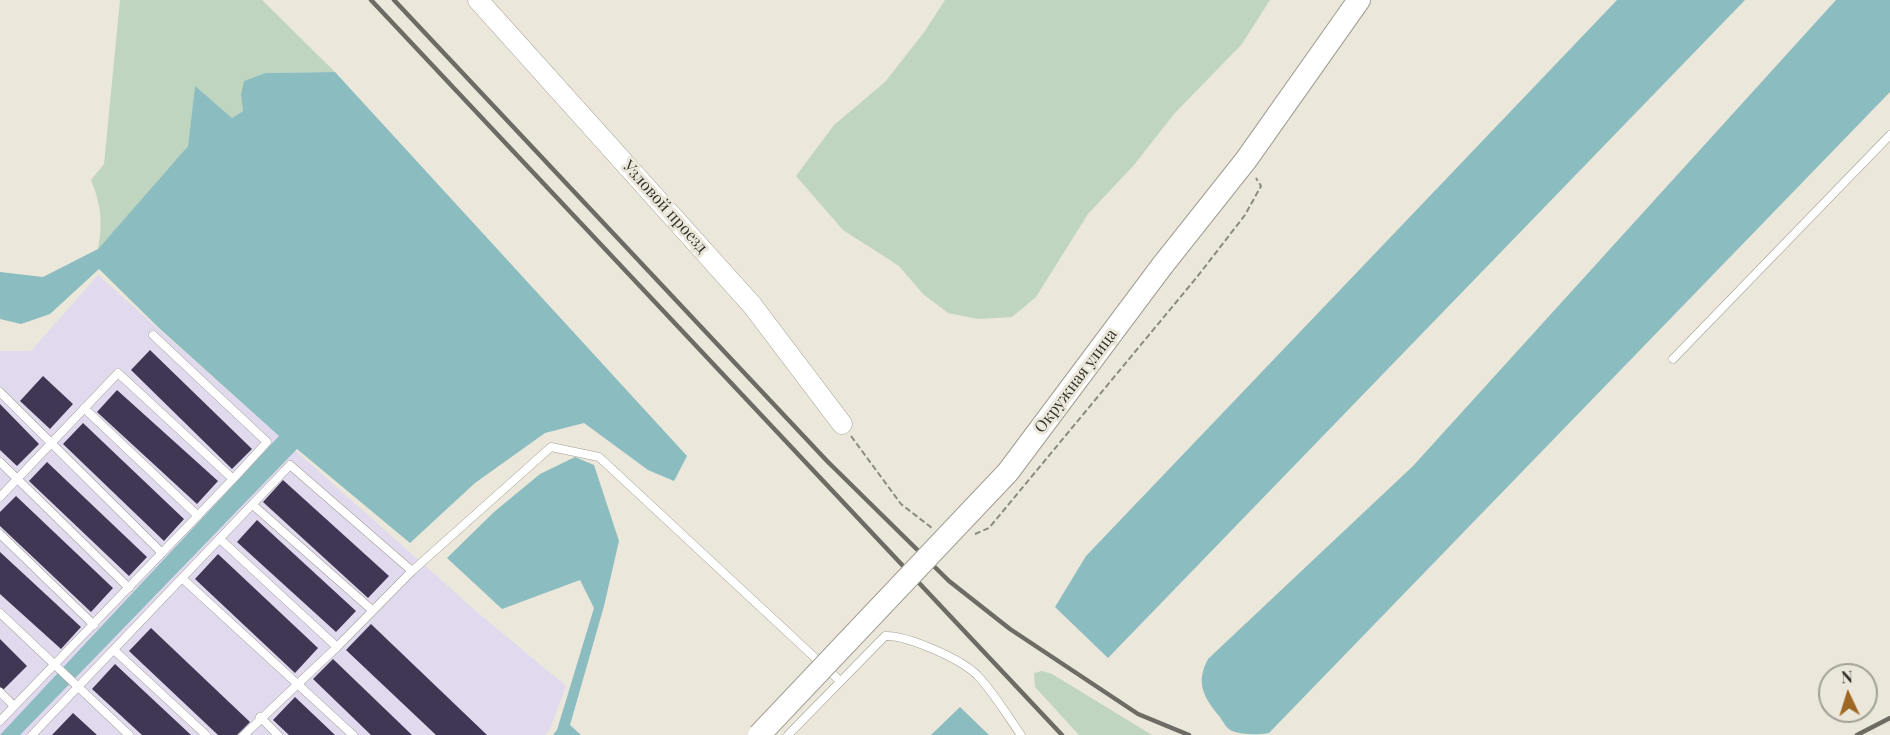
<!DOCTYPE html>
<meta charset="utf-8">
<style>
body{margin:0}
#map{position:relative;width:1890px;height:735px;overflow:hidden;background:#ebe7db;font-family:"Playfair Display",serif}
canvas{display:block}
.north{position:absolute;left:1818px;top:663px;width:60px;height:60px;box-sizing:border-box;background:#ebe7db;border:2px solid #a29f96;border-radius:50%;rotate:356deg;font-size:16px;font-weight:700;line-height:24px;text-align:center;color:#34332e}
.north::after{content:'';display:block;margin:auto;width:21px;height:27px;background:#9e6822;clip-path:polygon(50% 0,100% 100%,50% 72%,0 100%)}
</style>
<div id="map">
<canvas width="1890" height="735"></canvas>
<div class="north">N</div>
</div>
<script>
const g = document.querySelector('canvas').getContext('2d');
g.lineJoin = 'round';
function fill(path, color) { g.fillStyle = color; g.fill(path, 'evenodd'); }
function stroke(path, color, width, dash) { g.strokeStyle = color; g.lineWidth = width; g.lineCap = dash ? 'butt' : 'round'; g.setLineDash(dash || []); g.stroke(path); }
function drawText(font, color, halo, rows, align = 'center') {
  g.font = font + ' "Playfair Display",serif'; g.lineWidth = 6; g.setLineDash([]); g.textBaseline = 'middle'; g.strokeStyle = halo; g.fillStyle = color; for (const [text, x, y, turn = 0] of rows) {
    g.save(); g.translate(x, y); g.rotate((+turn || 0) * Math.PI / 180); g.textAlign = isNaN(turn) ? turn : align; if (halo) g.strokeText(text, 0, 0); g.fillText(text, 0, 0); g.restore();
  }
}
fill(new Path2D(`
 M 98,275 L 477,612 L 566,686 L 550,729 L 545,735 L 0,735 L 0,351 L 31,351 Z`), '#e1d9ee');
fill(new Path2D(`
 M 120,0 L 262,0 L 335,72 L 266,73 L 241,95 L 243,111 L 232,118 L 195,87 L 188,146 L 98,249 C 103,222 101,205 91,180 L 104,164 Z
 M 945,0 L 1270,0 L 1242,44 L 1174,114 L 1134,165 L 1088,214 L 1036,297 L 1012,317 L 978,319 L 948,313 L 923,294 L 899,266 L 843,230 L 796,176 L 834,125 L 885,82 L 925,31 Z
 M 1042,671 L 1052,674 L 1152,735 L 1079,735 L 1035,687 L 1034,673 Z`), '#bfd5bf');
fill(new Path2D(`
 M 1617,0 L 1745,0 L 1108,658 L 1055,607 L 1086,556 Z
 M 1836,0 L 1890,0 L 1890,92 L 1269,733 C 1257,735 1243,735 1232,731 C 1227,729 1223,722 1220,717 C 1204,698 1195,683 1208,659 L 1413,466 Z
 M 335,72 L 687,456 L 674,481 L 648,470 L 584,423 L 545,433 L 475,483 L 410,543 L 297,449 L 20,735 L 0,735 L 279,436 L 159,328 L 99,269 L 50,314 L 21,324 L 0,319 L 0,272 L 43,277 L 98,249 L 188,146 L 195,86 L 232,118 L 243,111 L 241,95 L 244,81 L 266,73 Z
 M 575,457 L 594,465 L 619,541 L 604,606 L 570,725 L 581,735 L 553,735 L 557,730 L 594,608 L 580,580 L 502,609 L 447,558 L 494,512 L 540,474 Z
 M 960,707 L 989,735 L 931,735 Z`), '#8bbcc0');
fill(new Path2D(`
 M 150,350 L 252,449 L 232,469 L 131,370 Z
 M 43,376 L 73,404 L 50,429 L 20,401 Z
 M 117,390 L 218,481 L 197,504 L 97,412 Z
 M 0,404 L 39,444 L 17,466 L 0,450 Z
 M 83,423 L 184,519 L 164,541 L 63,444 Z
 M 47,462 L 147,557 L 129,576 L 29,481 Z
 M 283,480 L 389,576 L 368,598 L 263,502 Z
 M 16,496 L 113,588 L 91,612 L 0,526 L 0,512 Z
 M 257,520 L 356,611 L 336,632 L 237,542 Z
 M 0,552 L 81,627 L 61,649 L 0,594 Z
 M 218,554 L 318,648 L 295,673 L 195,579 Z
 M 371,624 L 487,735 L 436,735 L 346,650 Z
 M 151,628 L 250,722 L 237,735 L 218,735 L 129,651 Z
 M 0,639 L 27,666 L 3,690 L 0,687 Z
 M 333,659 L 412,735 L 371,735 L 313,679 Z
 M 115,664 L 191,735 L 142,735 L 92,689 Z
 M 295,697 L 335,735 L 289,735 L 273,720 Z
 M 73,713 L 97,735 L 52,735 Z`), '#403754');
const service = new Path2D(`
 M 1673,359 L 1890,135
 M 0,392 L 162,553
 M 84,408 L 198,516
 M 0,462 L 129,588
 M 0,497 L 118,373 L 233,479 L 267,442 L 153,335
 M 254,506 L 372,610
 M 0,534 L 94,625
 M 412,571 L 551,447 L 599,457 L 840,681
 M 183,579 L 353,735
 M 0,613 L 129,735
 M 114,650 L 206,735
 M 0,692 L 14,706
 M 260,717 L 278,735
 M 0,721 L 233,479
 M 32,735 L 290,465 L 412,571 L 337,647 L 221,540
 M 244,735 L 337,647
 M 788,735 L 885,636 C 907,635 961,659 977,675 C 994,693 1007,715 1021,735`);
const tertiary = new Path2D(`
 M 478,0 L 752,305 L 842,424`);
const secondary = new Path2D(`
 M 1162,266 L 1246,160 L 1359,0`);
stroke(service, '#a19d92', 9);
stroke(tertiary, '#a19d92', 21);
stroke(secondary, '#a19d92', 24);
stroke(new Path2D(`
 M 851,436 L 901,504 L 932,528
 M 975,534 L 989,528 L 1197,277 L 1245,215 L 1261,186 L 1256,178`), '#8b8981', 2, [6, 3]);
stroke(service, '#fff', 8);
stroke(tertiary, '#fff', 20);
stroke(secondary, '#fff', 22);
stroke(new Path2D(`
 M 371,0 L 1062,735
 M 394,0 L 827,461 L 949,581 L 1010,629 L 1138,714 L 1189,735
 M 1857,735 L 1890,718`), '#6d6b64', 4.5);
const secondaryBridge = new Path2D(`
 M 759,735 L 1008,472 L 1162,266`);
stroke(secondaryBridge, '#a19d92', 24, []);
stroke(secondaryBridge, '#fff', 22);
drawText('16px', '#34332e', '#ebe7db', [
 ["Узловой проезд",665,207,48],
 ["Окружная улица",1076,381,-53]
]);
</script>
